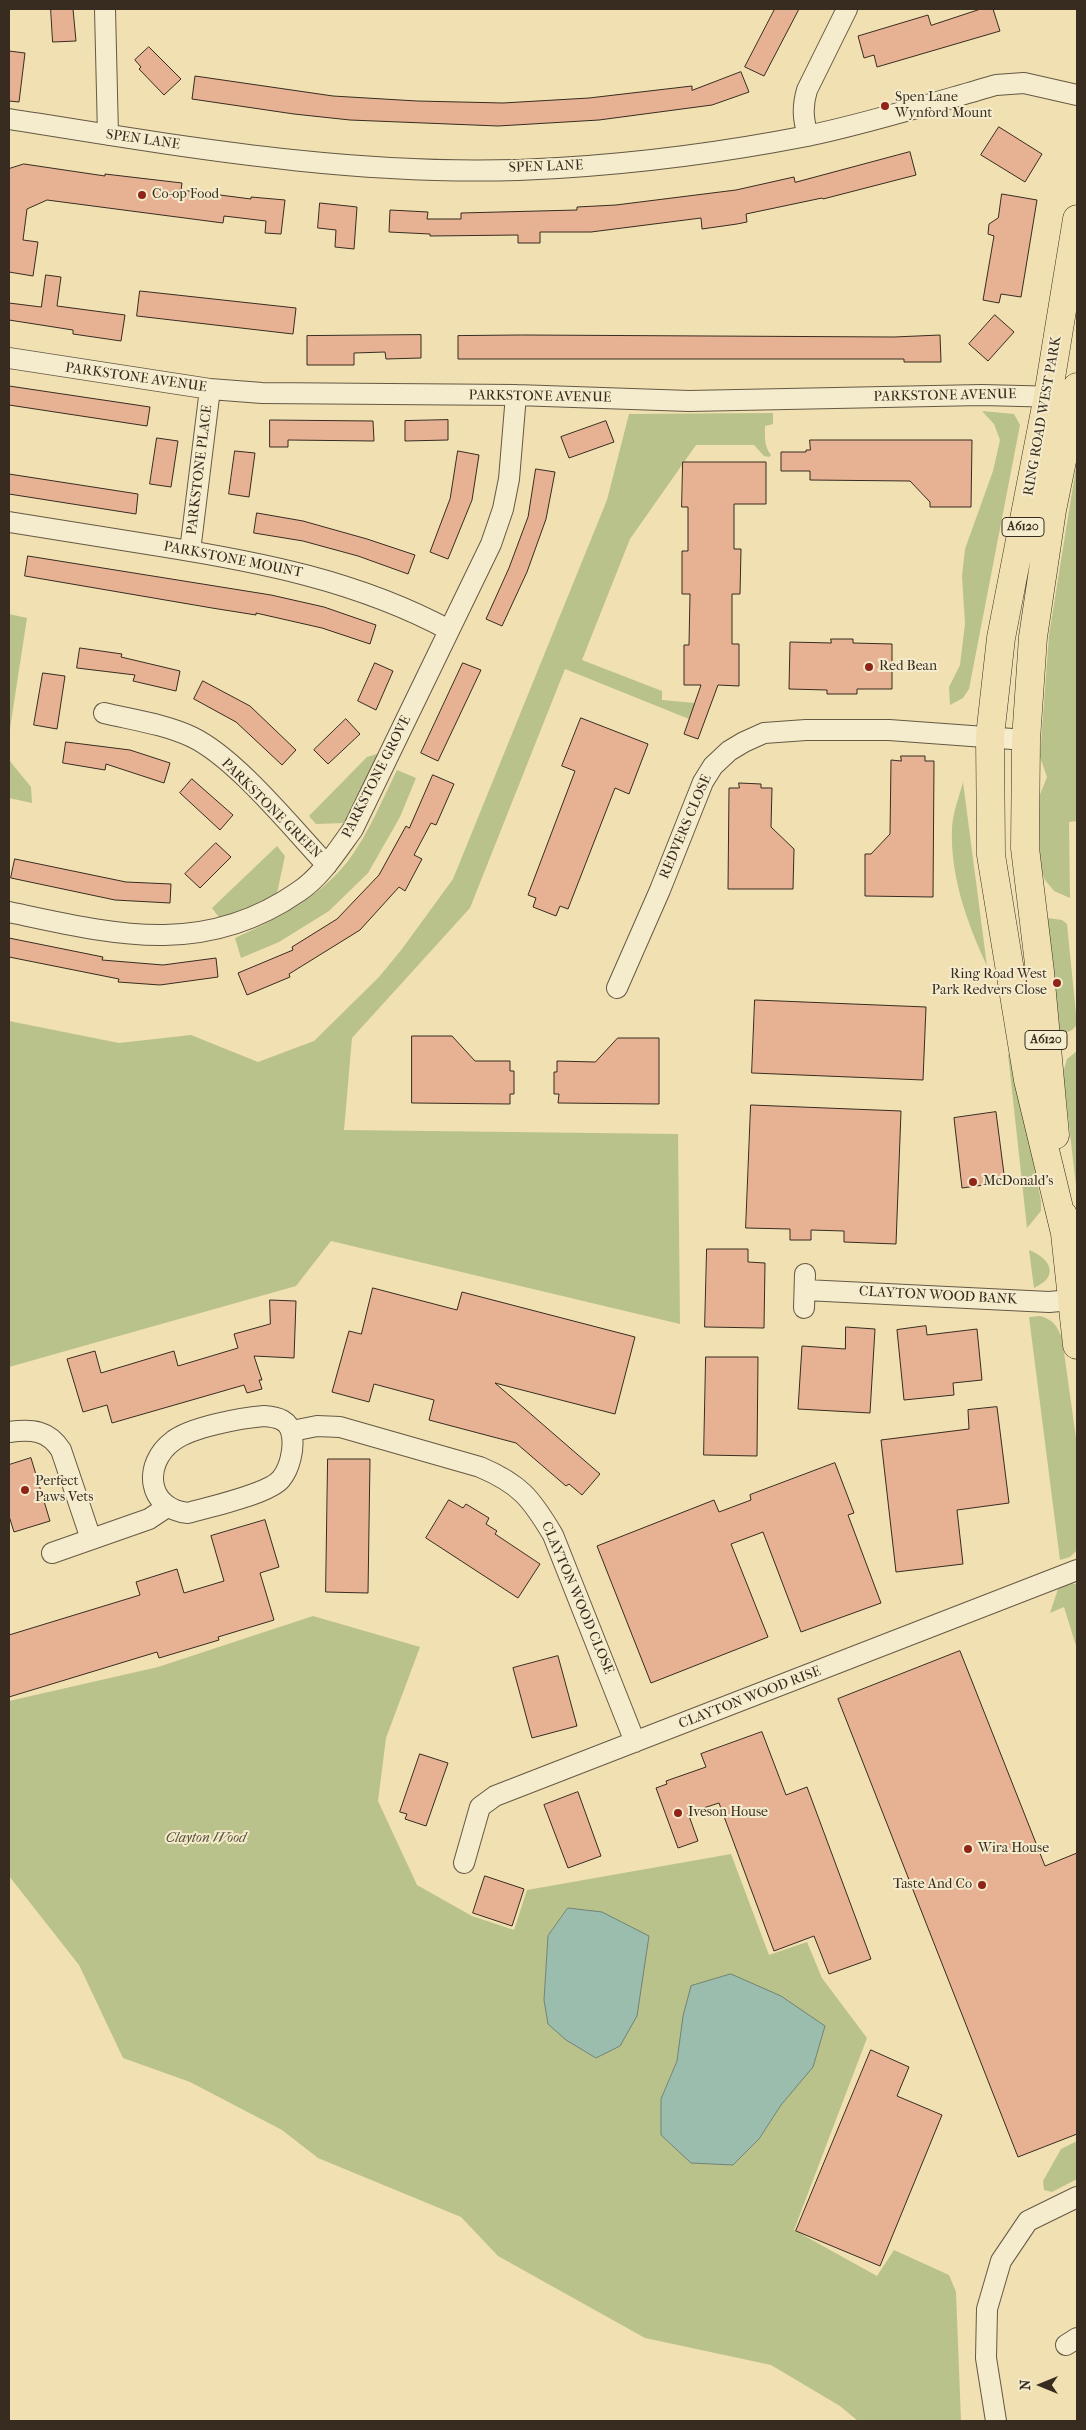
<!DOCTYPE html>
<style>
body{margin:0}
#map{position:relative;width:1086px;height:2430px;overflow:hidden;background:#f0e0b2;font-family:"IM FELL French Canon",serif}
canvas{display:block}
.frame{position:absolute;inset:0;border:10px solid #372c1f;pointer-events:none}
.north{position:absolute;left:1016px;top:2360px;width:50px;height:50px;-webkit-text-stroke:4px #f5ebcd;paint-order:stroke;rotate:270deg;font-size:14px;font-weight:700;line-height:20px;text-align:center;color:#372c1f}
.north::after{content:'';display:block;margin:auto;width:18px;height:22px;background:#372c1f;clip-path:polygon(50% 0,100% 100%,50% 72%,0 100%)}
</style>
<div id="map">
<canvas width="1086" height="2430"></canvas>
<div class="frame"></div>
<div class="north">N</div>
</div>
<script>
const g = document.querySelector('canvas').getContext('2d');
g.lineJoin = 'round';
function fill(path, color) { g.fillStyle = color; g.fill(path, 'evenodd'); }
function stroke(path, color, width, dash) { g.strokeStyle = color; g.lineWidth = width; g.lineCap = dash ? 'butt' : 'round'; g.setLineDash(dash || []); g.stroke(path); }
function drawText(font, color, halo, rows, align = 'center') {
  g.font = font + ' "IM FELL French Canon",serif'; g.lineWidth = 4; g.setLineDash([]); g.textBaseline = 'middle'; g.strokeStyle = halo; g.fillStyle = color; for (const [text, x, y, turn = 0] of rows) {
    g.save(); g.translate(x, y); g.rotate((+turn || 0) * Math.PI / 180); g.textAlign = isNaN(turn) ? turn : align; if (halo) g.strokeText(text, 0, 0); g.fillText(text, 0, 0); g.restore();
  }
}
fill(new Path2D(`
 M 982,411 L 1014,414 L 1020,425 L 969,689 L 963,698 L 950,705 L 949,687 L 960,665 L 965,624 L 962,576 L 965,549 L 993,471 L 1000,440 L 994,424 Z
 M 773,413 L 773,424 L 765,426 C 765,438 764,446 771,455 L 769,457 L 764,456 L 754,445 L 696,445 L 630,539 L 582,660 L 662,691 L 662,700 L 695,703 L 689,719 L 565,669 L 470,908 L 352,1038 L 344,1130 L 678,1134 L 680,1324 L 331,1241 L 296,1286 L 9,1367 L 9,1021 L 119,1043 L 191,1035 L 258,1062 L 314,1041 L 379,977 L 402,949 L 453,879 L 607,500 L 629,414 Z
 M 1077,461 L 1077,821 L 1069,822 L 1070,898 L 1054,891 L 1045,880 L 1040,867 L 1039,797 L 1047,777 L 1040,757 L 1049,635 Z
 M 9,614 L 27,618 L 9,735 Z
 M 380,753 L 344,823 L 316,824 L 309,816 L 367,757 Z
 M 9,760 L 31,787 L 32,803 L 9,798 Z
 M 397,770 L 416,778 L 400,817 L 368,873 L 329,911 L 279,942 L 241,958 L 235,938 C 275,920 320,897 348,861 C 369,833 382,800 397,770 Z
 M 963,782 L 987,966 C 967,923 950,876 952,828 C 953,812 959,797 963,782 Z
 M 277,846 L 285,856 L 277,893 L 266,901 L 221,920 L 212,908 Z
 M 1048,918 L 1062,920 L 1067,924 L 1077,1024 C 1073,1031 1067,1034 1059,1032 L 1045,921 Z
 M 1077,1051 L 1077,1194 L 1063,1073 L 1067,1059 Z
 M 1008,1054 L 1012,1054 L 1041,1201 L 1041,1211 L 1027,1228 Z
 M 1029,1250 C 1052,1259 1059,1277 1034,1288 Z
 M 1040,1316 C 1054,1320 1057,1326 1062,1338 L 1077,1445 L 1077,1550 L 1070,1557 L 1060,1560 L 1029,1317 Z
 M 1066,1583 L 1077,1584 L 1077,1649 L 1064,1607 L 1050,1613 L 1058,1589 Z
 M 313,1616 L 420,1647 L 386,1738 L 378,1801 L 417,1885 L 472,1916 L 514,1930 L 527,1890 L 731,1854 L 769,1955 L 807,1942 L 822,1978 L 867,2038 L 794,2230 L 877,2276 L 894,2250 L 949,2275 L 956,2292 L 961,2421 L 858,2421 L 840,2406 L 771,2365 L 645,2338 L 498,2256 L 461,2217 L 318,2158 L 282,2130 L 190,2082 L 123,2058 L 79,1965 L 9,1876 L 9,1701 L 158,1667 ZM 568,1908 L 640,1980 L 637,2016 L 544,2000 L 548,1936 ZM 677,2061 L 781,2105 L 759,2139 L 661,2099 Z
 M 1077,2141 L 1077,2179 L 1052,2192 L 1044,2190 L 1043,2181 L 1061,2149 Z`), '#bac28c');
const water = new Path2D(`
 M 568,1908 L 602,1912 L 649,1936 L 637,2016 L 620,2046 L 596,2058 L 566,2040 L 548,2024 L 544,2000 L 548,1936 Z
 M 731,1974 L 781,1996 L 825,2026 L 813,2067 L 781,2105 L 759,2139 L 733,2165 L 691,2163 L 661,2135 L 661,2099 L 677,2061 L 683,2016 L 691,1986 Z`);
fill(water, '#9abdae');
stroke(water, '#728375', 1);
const building = new Path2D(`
 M 51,9 L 73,9 L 76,41 L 53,42 Z
 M 775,9 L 799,9 L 764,76 L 745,67 Z
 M 981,9 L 993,9 L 1000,31 L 877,67 L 874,55 L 864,58 L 858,36 L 928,15 L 931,25 Z
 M 149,47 L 181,79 L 164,95 L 139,69 L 141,67 L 135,60 Z
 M 9,51 L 25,53 L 19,102 L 9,101 Z
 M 741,72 L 749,92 L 712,105 L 599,120 L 498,126 L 350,120 L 294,114 L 192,99 L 195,76 L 333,96 L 417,101 L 503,103 L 589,98 L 692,86 L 692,90 Z
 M 999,127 L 1042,154 L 1025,182 L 981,155 Z
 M 910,152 L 916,175 L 823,199 L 822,198 L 746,214 L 747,222 L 737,224 L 702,229 L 701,218 L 591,232 L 540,232 L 540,243 L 518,243 L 518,235 L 430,236 L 430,234 L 389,232 L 390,210 L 428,212 L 427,219 L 461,219 L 461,213 L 577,210 L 577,207 L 616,205 L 736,190 L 794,177 L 795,182 Z
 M 24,164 L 105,176 L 105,174 L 182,183 L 181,190 L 251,199 L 251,197 L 285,200 L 281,234 L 265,233 L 266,221 L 224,216 L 223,223 L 47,200 L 27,209 L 23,240 L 38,242 L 33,276 L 9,272 L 9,169 Z
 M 1002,194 L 1037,200 L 1021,297 L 1001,294 L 999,303 L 983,300 L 994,236 L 988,234 L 989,224 L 998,218 Z
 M 320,203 L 357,207 L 354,249 L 335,247 L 336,230 L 318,228 Z
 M 46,275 L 61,277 L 57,306 L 125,315 L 121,341 L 73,334 L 73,330 L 9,320 L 9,303 L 41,307 Z
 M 140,291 L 296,308 L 293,334 L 137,316 Z
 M 995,315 L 1014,332 L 988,361 L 969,344 Z
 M 421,335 L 421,358 L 386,359 L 385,352 L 354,353 L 354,365 L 307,365 L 307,336 Z
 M 522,335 L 894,337 L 940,335 L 941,362 L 904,362 L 904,359 L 458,359 L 458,336 Z
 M 9,386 L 150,407 L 147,426 L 9,405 Z
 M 270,420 L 373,421 L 374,441 L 288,440 L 288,447 L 270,447 Z
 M 448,420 L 448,440 L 405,441 L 405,421 Z
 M 606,421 L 614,442 L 569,458 L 561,437 Z
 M 157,438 L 178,441 L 171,487 L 150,484 Z
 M 810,440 L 972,440 L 971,507 L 930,507 L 930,502 L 910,481 L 810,480 L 810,471 L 781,471 L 781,452 L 806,452 L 806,450 L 810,450 Z
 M 235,451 L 255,453 L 249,497 L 229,494 Z
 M 458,451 L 479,455 L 472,500 L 448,559 L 430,552 L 450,499 Z
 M 683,462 L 766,462 L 766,504 L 734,504 L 734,549 L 741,549 L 740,594 L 732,594 L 732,644 L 739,644 L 739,686 L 718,685 L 698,739 L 684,734 L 701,685 L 684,685 L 684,645 L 689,645 L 690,594 L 682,594 L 682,551 L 688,551 L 688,507 L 682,507 Z
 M 536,469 L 555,472 L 546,519 L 527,572 L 502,626 L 486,619 L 509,568 L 528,517 Z
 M 9,474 L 138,494 L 136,514 L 9,494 Z
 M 257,513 L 303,521 L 367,539 L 415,555 L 408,574 L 358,556 L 303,541 L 254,533 Z
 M 28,556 L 271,595 L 324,607 L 376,625 L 370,644 L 322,628 L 256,613 L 256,615 L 212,608 L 25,576 Z
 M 831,639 L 853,639 L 853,643 L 892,644 L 892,689 L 857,689 L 857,694 L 827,694 L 827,690 L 789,689 L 790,642 L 831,643 Z
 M 80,648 L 122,654 L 121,657 L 180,671 L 176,691 L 133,681 L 135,675 L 77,668 Z
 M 375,663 L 393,671 L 376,710 L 358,701 Z
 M 463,663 L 481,670 L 438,761 L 421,753 Z
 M 43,673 L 65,676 L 57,729 L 34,725 Z
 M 203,681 L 250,706 L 296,750 L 282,765 L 236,722 L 194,699 Z
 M 581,718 L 648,744 L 629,794 L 615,788 L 568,909 L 560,906 L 556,916 L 533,907 L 536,898 L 528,895 L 575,771 L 562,766 Z
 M 346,719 L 360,734 L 328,764 L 314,750 Z
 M 66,742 L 130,750 L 170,763 L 164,783 L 106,764 L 105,770 L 63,763 Z
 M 901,756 L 925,756 L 925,761 L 934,761 L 933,897 L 865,896 L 865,854 L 871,854 L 890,834 L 891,760 L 901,761 Z
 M 433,775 L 454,784 L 436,825 L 431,823 L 414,855 L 422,859 L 405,891 L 399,887 L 360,930 L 289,974 L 290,977 L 247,995 L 238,973 L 293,950 L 292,947 L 337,919 L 379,875 L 406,826 L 409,828 Z
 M 192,779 L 233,815 L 220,830 L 180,793 Z
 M 739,783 L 761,784 L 761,788 L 772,788 L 771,827 L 794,849 L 793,889 L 728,889 L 729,788 L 739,788 Z
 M 216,843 L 231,857 L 200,888 L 185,874 Z
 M 15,859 L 126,882 L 171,884 L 170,903 L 115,900 L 11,878 Z
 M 9,938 L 103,957 L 102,960 L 163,965 L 216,958 L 218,977 L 160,985 L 118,982 L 119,979 L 9,957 Z
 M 755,1000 L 926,1007 L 923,1080 L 752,1073 Z
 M 412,1036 L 452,1036 L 475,1061 L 510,1061 L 510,1071 L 514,1071 L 514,1094 L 510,1094 L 510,1104 L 412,1103 Z
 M 618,1038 L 659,1038 L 659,1104 L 558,1103 L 559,1094 L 554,1094 L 554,1072 L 557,1072 L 557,1061 L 595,1062 Z
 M 751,1105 L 901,1111 L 896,1244 L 844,1242 L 844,1231 L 811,1230 L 811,1240 L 790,1240 L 790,1229 L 746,1228 Z
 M 996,1112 L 1005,1182 L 962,1188 L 954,1118 Z
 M 707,1249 L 748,1249 L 748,1262 L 765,1263 L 764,1328 L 705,1327 Z
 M 373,1288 L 457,1310 L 462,1292 L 635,1337 L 615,1414 L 495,1383 L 600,1474 L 582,1495 L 569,1484 L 566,1486 L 516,1443 L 429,1420 L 434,1400 L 374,1384 L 369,1402 L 332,1392 L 349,1331 L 361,1334 Z
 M 270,1300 L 296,1301 L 294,1358 L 254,1356 L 262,1380 L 259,1380 L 262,1389 L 247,1393 L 244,1385 L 112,1423 L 107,1405 L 83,1412 L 67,1359 L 95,1351 L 101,1373 L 174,1351 L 178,1366 L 238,1348 L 234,1334 L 270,1324 Z
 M 926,1326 L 927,1335 L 977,1329 L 982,1380 L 953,1383 L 954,1395 L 904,1400 L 897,1330 Z
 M 846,1327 L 875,1329 L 870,1413 L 798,1409 L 802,1346 L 845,1349 Z
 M 706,1357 L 758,1357 L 757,1456 L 704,1455 Z
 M 997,1407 L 1009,1503 L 957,1510 L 963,1564 L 896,1572 L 881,1440 L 969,1429 L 968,1410 Z
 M 31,1458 L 50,1521 L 14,1532 L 9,1516 L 9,1465 Z
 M 328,1459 L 370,1459 L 368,1593 L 326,1592 Z
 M 835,1463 L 854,1513 L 848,1515 L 881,1603 L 801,1632 L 763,1532 L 731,1544 L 768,1637 L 651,1683 L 597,1546 L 714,1500 L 719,1512 L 751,1500 L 750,1495 Z
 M 449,1500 L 463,1508 L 466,1504 L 489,1518 L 486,1524 L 497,1531 L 495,1534 L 540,1564 L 518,1598 L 426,1538 Z
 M 265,1520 L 279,1567 L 260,1573 L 274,1620 L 218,1637 L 219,1640 L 159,1658 L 157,1652 L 9,1697 L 9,1635 L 140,1595 L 136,1582 L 177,1569 L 184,1593 L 224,1581 L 211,1536 Z
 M 960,1651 L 1045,1866 L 1077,1853 L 1077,2134 L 1018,2157 L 838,1699 Z
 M 558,1656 L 577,1726 L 532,1738 L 513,1668 Z
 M 762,1732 L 786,1795 L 807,1787 L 871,1959 L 829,1974 L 814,1936 L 774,1951 L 719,1803 L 688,1813 L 698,1841 L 678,1848 L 656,1788 L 667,1784 L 666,1781 L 706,1767 L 701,1754 Z
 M 420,1754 L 448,1763 L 426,1826 L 405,1819 L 407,1814 L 400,1812 Z
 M 578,1792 L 601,1856 L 568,1868 L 544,1805 Z
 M 485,1876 L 524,1889 L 512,1926 L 473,1913 Z
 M 871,2050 L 909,2067 L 897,2096 L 942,2115 L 880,2266 L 796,2231 Z`);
fill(building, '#e7b294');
stroke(building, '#372c1f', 1);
const minor = new Path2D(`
 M 105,9 L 108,135
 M 9,119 C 190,148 374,180 558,168 C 641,163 725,152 807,136 C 870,123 933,103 996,85 L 1024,83 L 1077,95
 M 808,136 C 803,119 802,107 807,90 L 847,9
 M 9,358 L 210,389 L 262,393 L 516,395 L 689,401 L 982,395 L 1060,397
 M 9,522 C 59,530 109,538 159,546 C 260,562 358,581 449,630
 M 190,551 L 210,389
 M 104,713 C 133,720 164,724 192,737 C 236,758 292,828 327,865
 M 9,912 C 113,934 203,958 298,892 C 321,877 337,851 353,829 L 491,544 L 503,509 L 509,479 L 516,395
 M 617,988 L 660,890 L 703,782 L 713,766 L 729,751 L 744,742 L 764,733 L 806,730 L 889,730 L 1026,740
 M 805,1290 L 1049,1302 L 1071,1300
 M 804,1308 L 805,1274
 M 264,1416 C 278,1417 290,1420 292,1436 C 294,1449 290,1468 281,1479 C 269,1494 209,1507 188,1513 C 147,1509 142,1464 173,1441 C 191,1427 241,1418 264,1416 Z
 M 292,1431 L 317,1426 L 340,1427 L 480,1467 C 520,1484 531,1498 553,1535 L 635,1742
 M 9,1432 C 32,1429 48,1430 61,1450 L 91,1539
 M 52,1553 L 149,1519 L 167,1507
 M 464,1863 L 480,1807 L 495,1796 L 1077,1570
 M 1066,2345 L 1077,2338
 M 996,2421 L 986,2358 L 987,2309 L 1001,2261 L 1028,2221 L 1077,2197`);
const highway = new Path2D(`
 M 1055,1135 L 1040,972 L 1025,848 L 1026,740 L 1033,637 L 1052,510 L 1077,387
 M 1063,1215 L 1077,1345
 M 1065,1233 L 1028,1080 L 991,855 L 990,736 L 1001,638 L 1048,396 L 1077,219`);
stroke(minor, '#655944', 22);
stroke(highway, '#372c1f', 29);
stroke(minor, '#f5ebcd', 20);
stroke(highway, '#f0e0b2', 28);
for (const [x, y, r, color] of [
 [885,106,5,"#8f2418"],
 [142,195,5,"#8f2418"],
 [869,667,5,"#8f2418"],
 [1057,983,5,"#8f2418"],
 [973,1182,5,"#8f2418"],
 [25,1490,5,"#8f2418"],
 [678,1813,5,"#8f2418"],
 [968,1849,5,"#8f2418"],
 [982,1885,5,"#8f2418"]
]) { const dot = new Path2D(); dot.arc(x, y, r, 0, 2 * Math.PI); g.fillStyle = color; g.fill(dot); stroke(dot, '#f5ebcd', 2); }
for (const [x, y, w] of [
 [1023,527,42],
 [1046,1040,42]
]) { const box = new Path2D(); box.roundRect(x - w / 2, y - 9.5, w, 19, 4); g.fillStyle = '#f5ebcd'; g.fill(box); stroke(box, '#372c1f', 1); }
drawText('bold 12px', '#372c1f', null, [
 ["A6120",1023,527],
 ["A6120",1046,1040]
]);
drawText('14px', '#372c1f', '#f5ebcd', [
 ["Spen Lane",895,98],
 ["Wynford Mount",895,114],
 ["Co-op Food",152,195],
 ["Red Bean",879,667],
 ["Ring Road West",1047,975,"right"],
 ["Park Redvers Close",1047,991,"right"],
 ["McDonald's",983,1182],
 ["Perfect",35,1482],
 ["Paws Vets",35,1498],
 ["Iveson House",688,1813],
 ["Wira House",978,1849],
 ["Taste And Co",972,1885,"right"]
], 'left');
drawText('14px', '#372c1f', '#f5ebcd', [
 ["SPEN LANE",143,140,8],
 ["SPEN LANE",546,167,-2],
 ["PARKSTONE AVENUE",136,378,8],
 ["PARKSTONE AVENUE",945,396,-1],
 ["PARKSTONE AVENUE",540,397,1],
 ["RING ROAD WEST PARK",1043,416,-80],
 ["PARKSTONE PLACE",200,470,-83],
 ["PARKSTONE MOUNT",233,560,11],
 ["PARKSTONE GROVE",377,777,-63],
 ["PARKSTONE GREEN",271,809,45],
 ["REDVERS CLOSE",686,827,-67],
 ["CLAYTON WOOD BANK",938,1296,3],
 ["CLAYTON WOOD CLOSE",577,1598,67],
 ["CLAYTON WOOD RISE",750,1698,-21]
]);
drawText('italic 14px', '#58523a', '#f5ebcd', [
 ["Clayton Wood",206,1839]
]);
</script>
